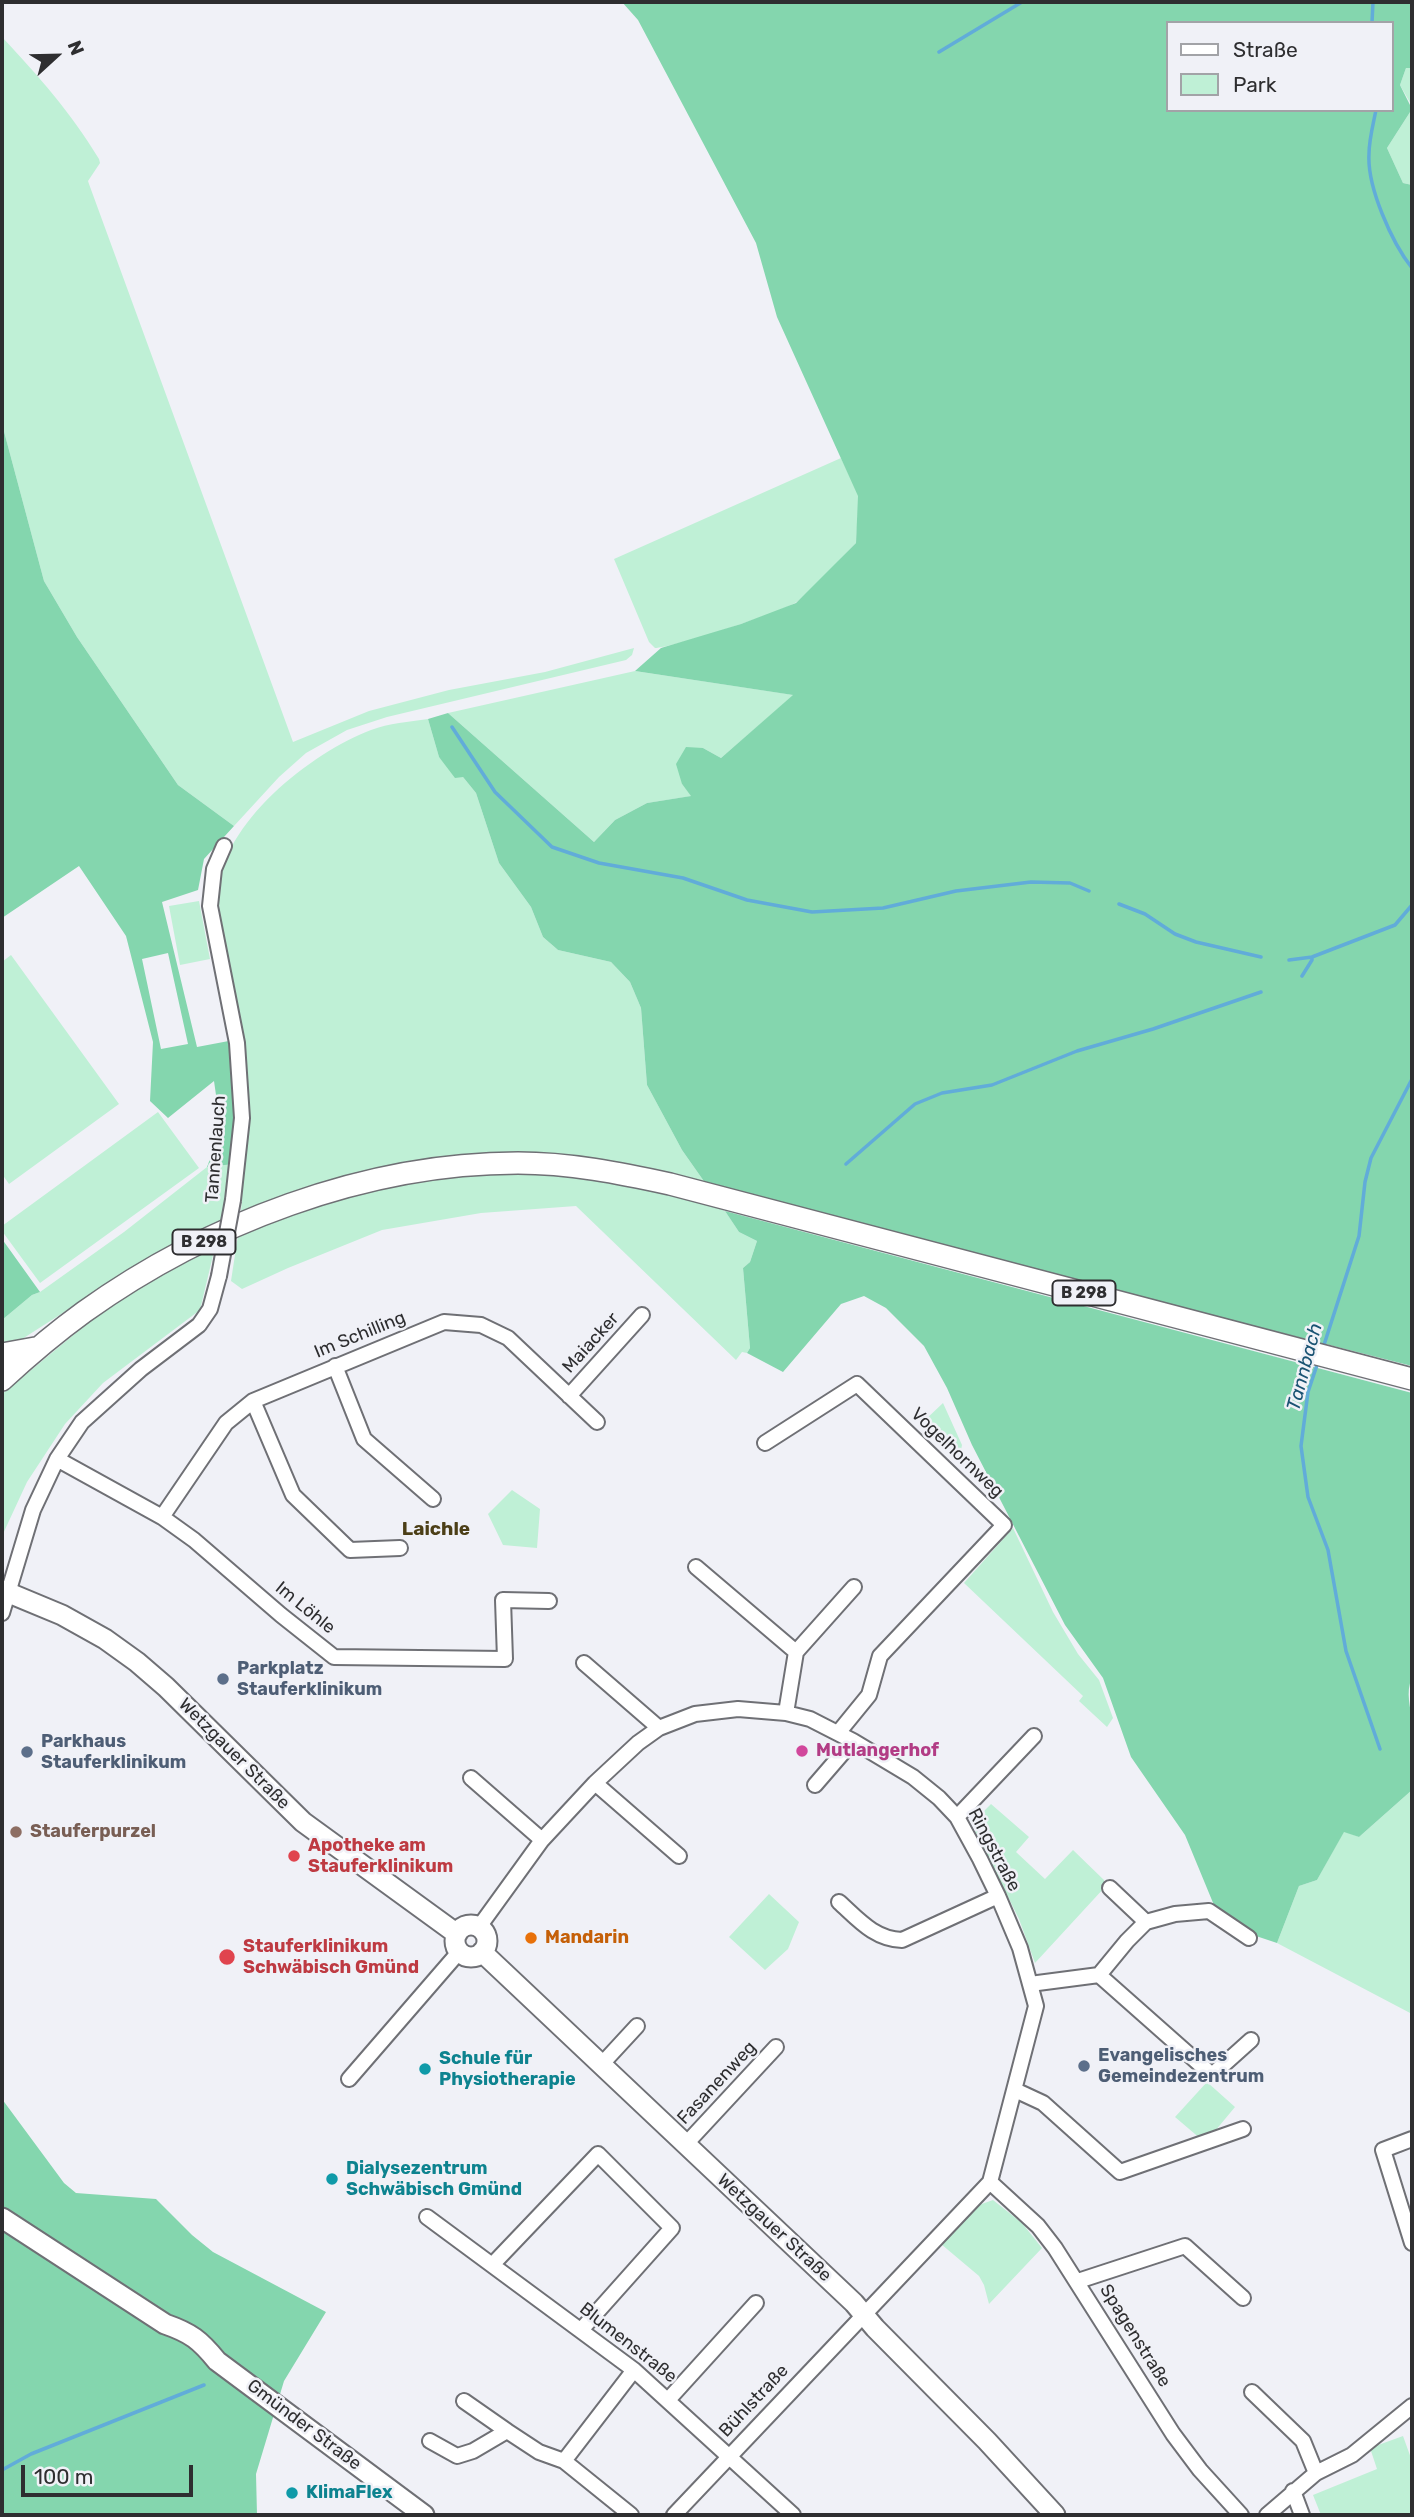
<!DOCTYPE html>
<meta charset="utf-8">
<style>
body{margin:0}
#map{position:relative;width:1414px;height:2517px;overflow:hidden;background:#f0f1f7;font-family:Rubik,sans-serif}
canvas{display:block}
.frame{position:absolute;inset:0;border:4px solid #2e2e30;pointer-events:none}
.legend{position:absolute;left:1166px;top:21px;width:228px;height:91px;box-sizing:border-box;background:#f0f1f7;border:2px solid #a2a3a7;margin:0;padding:9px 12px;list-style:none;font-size:21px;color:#2e2e30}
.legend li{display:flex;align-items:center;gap:14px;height:35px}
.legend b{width:35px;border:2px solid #a2a3a7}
.north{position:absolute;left:21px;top:21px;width:70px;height:70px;-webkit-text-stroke:5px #f0f1f7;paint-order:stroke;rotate:68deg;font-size:19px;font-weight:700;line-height:28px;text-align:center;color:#2e2e30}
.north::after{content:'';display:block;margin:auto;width:24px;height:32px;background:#2e2e30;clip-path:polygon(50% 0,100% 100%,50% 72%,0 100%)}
.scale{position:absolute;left:21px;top:2465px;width:172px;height:32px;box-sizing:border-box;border:4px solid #2e2e30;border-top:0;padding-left:9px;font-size:21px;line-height:24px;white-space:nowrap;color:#2e2e30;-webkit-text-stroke:5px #f0f1f7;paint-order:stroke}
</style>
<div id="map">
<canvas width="1414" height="2517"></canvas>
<div class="frame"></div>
<ul class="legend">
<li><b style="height:9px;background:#fff"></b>Straße</li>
<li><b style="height:19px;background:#bff0d6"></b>Park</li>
</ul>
<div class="north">N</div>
<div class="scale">100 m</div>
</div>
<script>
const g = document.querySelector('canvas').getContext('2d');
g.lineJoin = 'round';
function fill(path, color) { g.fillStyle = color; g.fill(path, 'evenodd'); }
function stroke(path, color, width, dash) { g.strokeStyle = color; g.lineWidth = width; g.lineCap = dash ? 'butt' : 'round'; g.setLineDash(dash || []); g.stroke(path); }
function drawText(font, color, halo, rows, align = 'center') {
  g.font = font + ' Rubik,sans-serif'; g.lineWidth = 5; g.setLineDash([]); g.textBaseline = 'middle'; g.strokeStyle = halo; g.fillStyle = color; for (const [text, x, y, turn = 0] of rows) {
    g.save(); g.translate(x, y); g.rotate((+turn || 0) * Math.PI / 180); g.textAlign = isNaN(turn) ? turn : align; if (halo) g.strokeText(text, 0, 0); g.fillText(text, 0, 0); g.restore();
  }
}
fill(new Path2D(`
 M 2,37 C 40,78 69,110 99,159 L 100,163 L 88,181 L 89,184 L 293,742 L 369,711 L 449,690 L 545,672 L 634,648 L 632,655 L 626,660 L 387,717 L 347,730 L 306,753 L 279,777 L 234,826 L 178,785 L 77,637 L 44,581 L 2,424 Z
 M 1406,68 L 1412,68 L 1412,106 L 1400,85 Z
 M 1412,109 L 1412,185 L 1403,183 L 1387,148 Z
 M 841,458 L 859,496 L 856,543 C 837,562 819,583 798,601 C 786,611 672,648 655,648 L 649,642 L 614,559 Z
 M 635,671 L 794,695 L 721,758 L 703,748 L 682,784 L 692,796 L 647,803 L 615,820 L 594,842 L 448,713 Z
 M 428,719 L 439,757 L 463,777 L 476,793 L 499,863 L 531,907 L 543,937 L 558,950 L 611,962 L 630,982 L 641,1008 L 647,1085 L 682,1150 L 708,1187 L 463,1156 C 386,1164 314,1187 241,1212 C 244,1163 250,1114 246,1064 C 242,1006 218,950 219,892 C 220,824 312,752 371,730 C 389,723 409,722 428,719 Z
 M 199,901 L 210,959 L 180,965 L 169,906 Z
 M 11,955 L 119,1104 L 9,1184 L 2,1174 L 2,962 Z
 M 158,1112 L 199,1168 L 40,1283 L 2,1231 L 2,1226 Z
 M 234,1164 L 221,1221 L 136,1266 L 19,1341 L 2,1347 L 2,1320 L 32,1295 L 40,1292 L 124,1232 L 207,1167 Z
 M 517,1172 L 570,1175 L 687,1195 L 725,1211 L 739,1232 L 757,1241 L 750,1262 L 743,1268 L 750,1348 L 747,1353 L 742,1352 L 736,1360 L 576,1206 L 481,1213 L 382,1230 L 288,1268 L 242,1289 L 231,1281 L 238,1235 C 298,1212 361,1188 425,1179 C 456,1175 486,1173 517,1172 Z
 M 215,1247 L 200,1310 L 103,1383 L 65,1424 L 27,1482 L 2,1536 L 2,1394 L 100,1313 L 152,1279 Z
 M 943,1403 L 962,1445 L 959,1460 L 924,1421 Z
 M 512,1490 L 540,1509 L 537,1548 L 503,1545 L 488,1514 Z
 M 1013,1528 L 1053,1612 L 1078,1654 L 1099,1680 L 1113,1718 L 1107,1727 L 1079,1701 L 1083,1696 L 964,1583 Z
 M 1412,1790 L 1412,2014 L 1277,1943 L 1299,1886 L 1317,1880 L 1344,1831 L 1359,1837 Z
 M 991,1804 L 1029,1837 L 1016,1852 L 1045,1879 L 1073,1850 L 1104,1880 L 1105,1887 L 1035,1963 L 1019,1919 L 975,1831 L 977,1818 Z
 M 769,1894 L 799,1922 L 788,1949 L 765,1970 L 729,1937 Z
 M 1207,2082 L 1235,2107 L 1210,2137 L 1202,2140 L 1175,2117 Z
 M 993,2200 L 1022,2223 L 1042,2248 L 989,2304 L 984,2285 L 979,2276 L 941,2244 L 979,2205 Z
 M 1403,2436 L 1412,2461 L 1412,2515 L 1321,2515 L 1313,2495 L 1377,2469 L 1370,2448 Z`), '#bff0d6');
fill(new Path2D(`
 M 622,2 L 1412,2 L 1412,68 L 1406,68 L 1400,85 L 1412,109 L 1387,148 L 1403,183 L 1412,185 L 1412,1366 L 708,1187 L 682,1150 L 647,1085 L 641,1008 L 630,982 L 611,962 L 558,950 L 543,937 L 531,907 L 499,863 L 476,793 L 463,777 L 455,778 L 439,757 L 428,719 L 448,713 L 594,842 L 615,820 L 647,803 L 691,796 L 682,784 L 676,764 L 686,747 L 703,748 L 721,758 L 793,695 L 635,671 L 661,648 L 741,624 L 796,603 L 856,543 L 858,496 L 777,317 L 756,243 L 638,20 ZM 1167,23 L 1391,23 L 1391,110 L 1167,110 Z
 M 2,424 L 44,581 L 77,637 L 178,785 L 234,826 L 204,859 L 198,890 L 162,902 L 197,1047 L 234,1040 L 238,1082 L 234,1164 L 207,1167 L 221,1130 L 214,1081 L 168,1118 L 150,1101 L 153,1042 L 126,936 L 79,866 L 2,918 ZM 168,953 L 188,1044 L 161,1049 L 142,959 Z
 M 725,1211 L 1412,1393 L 1412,1678 C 1405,1693 1411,1707 1412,1722 C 1414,1744 1412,1767 1412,1790 L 1359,1837 L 1344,1832 L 1317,1880 L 1299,1886 L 1277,1943 L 1247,1933 L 1216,1910 L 1185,1835 L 1131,1757 L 1103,1678 L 1065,1625 L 972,1445 L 947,1388 L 924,1346 L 886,1308 L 864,1296 L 841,1304 L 783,1372 L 747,1353 L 750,1348 L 743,1268 L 750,1262 L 757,1241 L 739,1232 Z
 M 2,1239 L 40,1292 L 32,1295 L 2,1320 Z
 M 2,2099 L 64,2183 L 76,2193 L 156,2199 L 192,2235 L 213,2252 L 326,2312 L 284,2381 L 256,2474 L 257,2515 L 2,2515 Z`), '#84d6ae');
stroke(new Path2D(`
 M 1372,23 L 1373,2
 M 939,52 L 1022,2
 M 1376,110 C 1373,125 1369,140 1369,154 C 1367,187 1392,243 1412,268
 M 452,727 L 495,792 L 552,847 L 599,863 L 683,878 L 747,900 L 812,912 L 883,908 L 956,891 L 1031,882 L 1070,883 L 1089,891
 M 1119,904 L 1145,914 L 1175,934 L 1196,942 L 1261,957
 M 1289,960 L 1312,957 L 1395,925 L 1412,905
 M 1302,976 L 1312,960 L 1312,957
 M 846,1164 L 915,1104 L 942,1093 L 992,1085 L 1077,1051 L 1153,1029 L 1261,992
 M 1323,1348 L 1359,1236 L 1365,1182 L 1371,1158 L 1412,1079
 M 1318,1362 L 1308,1392 L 1301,1446 L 1308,1497 L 1328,1550 L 1346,1651 L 1380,1749
 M 2,2470 L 31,2454 L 204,2385`), '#61acd9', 3.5);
const street = new Path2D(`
 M 224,846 L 214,869 L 210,906 L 237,1043 L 242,1118 L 233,1200
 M 335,1366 L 364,1439 L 433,1499
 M 569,1396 L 642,1315
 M 253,1401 L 293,1495 L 350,1550 L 400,1548
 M 765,1443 L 857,1384 L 1004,1525 L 880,1656 L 869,1695 L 838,1733
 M 57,1459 L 162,1517 L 194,1540 L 281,1615 L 334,1657 L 505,1659 L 503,1600 L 549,1601
 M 162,1517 L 226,1423 L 253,1401 L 444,1322 L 481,1325 L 508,1338 L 597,1422
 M 696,1567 L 796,1652
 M 2,1613 L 33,1510 L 57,1459 L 82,1422 L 141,1369 L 199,1325 L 210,1309 L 219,1276
 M 584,1663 L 659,1728
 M 786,1713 L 796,1652 L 854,1587
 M 471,1778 L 542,1840
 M 595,1783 L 679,1856
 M 815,1785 L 853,1741
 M 957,1817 L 1034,1736
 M 1110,1888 L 1146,1922
 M 839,1902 C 858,1919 874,1939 902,1940 L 998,1896
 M 479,1927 L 542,1840 L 595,1783 L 638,1743 L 659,1728 L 695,1714 L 738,1709 L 786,1713 L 810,1719 L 853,1741 L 913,1777 L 939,1798 L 957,1817 L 980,1859 L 998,1896 L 1020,1948 L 1036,2006 L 990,2182 L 674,2515
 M 1099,1975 L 1212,2075 L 1251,2040
 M 1030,1984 L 1099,1975 L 1127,1941 L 1146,1922 L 1175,1914 L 1209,1911 L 1249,1938
 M 601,2065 L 637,2026
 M 349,2079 L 459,1952
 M 1015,2090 L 1043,2103 L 1120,2172 L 1243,2129
 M 1412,2139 L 1383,2150 L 1412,2243
 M 685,2145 L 776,2047
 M 990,2182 L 1038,2226 L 1055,2248 L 1173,2434 L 1200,2470 L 1241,2515
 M 427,2217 L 634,2370 L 793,2515
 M 493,2264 L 598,2154 L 672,2228 L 581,2330
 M 1078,2281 L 1185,2246 L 1243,2298
 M 1252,2392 L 1303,2441 L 1316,2473
 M 668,2400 L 756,2303
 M 464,2401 L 507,2431
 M 430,2441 L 457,2456 L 473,2451 L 507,2431 L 539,2452 L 564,2461 L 631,2515
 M 564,2461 L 634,2370
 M 1293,2491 L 1302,2515
 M 1267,2515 L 1316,2473 L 1352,2455 L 1412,2406`);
const secondary = new Path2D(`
 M 2,1590 L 62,1615 L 105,1639 L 137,1662 L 166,1687 L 303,1822 L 457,1934
 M455 1941a16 16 0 1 1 32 0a16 16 0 1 1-32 0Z
 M 482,1952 L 854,2303 L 875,2328 L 987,2441 L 1055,2515
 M 2,2218 L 165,2324 C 191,2333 200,2340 217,2361 L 424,2515`);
const primary = new Path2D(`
 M 2,1354 L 35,1348
 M 2,1380 C 28,1356 55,1333 84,1312 C 207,1224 365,1163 518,1163 C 569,1163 620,1173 670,1184 L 1412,1379`);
stroke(street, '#6f7075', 18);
stroke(secondary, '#6f7075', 23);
stroke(primary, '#6f7075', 24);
stroke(street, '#fff', 14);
stroke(secondary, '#fff', 19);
stroke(primary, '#fff', 21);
const streetBridge = new Path2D(`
 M 219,1276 L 233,1200`);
stroke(streetBridge, '#6f7075', 18, []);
stroke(streetBridge, '#fff', 14);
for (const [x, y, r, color] of [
 [223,1679,7,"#5c6f8a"],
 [802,1751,7,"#d1479c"],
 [27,1752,7,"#5c6f8a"],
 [16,1832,7,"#8d6e63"],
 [294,1856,7,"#e0444e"],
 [531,1938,7,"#e8710a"],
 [227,1957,9,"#e0444e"],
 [1084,2066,7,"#5c6f8a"],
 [425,2069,7,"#0f9aa8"],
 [332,2179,7,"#0f9aa8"],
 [292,2493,7,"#0f9aa8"]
]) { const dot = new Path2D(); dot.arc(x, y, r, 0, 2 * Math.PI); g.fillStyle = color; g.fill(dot); stroke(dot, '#f0f1f7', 2.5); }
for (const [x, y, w] of [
 [204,1242,63],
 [1084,1293,63]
]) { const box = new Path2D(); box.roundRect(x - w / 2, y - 12.5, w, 25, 5); g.fillStyle = '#f0f1f7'; g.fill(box); stroke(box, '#2e2e30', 2); }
drawText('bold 16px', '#2e2e30', null, [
 ["B 298",204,1242],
 ["B 298",1084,1293]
]);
drawText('18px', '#2e2e30', '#f0f1f7', [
 ["Tannenlauch",216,1149,-86],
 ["Im Schilling",360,1335,-22],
 ["Maiacker",591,1343,-48],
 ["Vogelhornweg",957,1453,44],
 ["Im Löhle",305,1608,39],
 ["Wetzgauer Straße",234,1754,45],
 ["Ringstraße",994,1850,62],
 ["Fasanenweg",717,2083,-47],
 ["Wetzgauer Straße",774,2228,43],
 ["Spagenstraße",1135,2336,58],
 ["Blumenstraße",628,2343,38],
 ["Bühlstraße",754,2401,-47],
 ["Gmünder Straße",304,2425,37]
]);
drawText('bold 18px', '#4e5e75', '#f0f1f7', [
 ["Parkplatz",237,1669],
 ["Stauferklinikum",237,1690],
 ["Parkhaus",41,1742],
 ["Stauferklinikum",41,1763],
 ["Evangelisches",1098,2056],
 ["Gemeindezentrum",1098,2077]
], 'left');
drawText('bold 18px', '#b23c85', '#f0f1f7', [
 ["Mutlangerhof",816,1751]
], 'left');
drawText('bold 18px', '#785e54', '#f0f1f7', [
 ["Stauferpurzel",30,1832]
], 'left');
drawText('bold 18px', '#be3a42', '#f0f1f7', [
 ["Apotheke am",308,1846],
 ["Stauferklinikum",308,1867],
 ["Stauferklinikum",243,1947],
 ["Schwäbisch Gmünd",243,1968]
], 'left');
drawText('bold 18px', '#c56008', '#f0f1f7', [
 ["Mandarin",545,1938]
], 'left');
drawText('bold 18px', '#0d838f', '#f0f1f7', [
 ["Schule für",439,2059],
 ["Physiotherapie",439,2080],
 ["Dialysezentrum",346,2169],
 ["Schwäbisch Gmünd",346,2190],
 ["KlimaFlex",306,2493]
], 'left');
drawText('italic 19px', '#1a5373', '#f0f1f7', [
 ["Tannbach",1305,1367,-75]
]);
drawText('bold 19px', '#4c3f17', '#f0f1f7', [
 ["Laichle",436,1530]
]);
</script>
